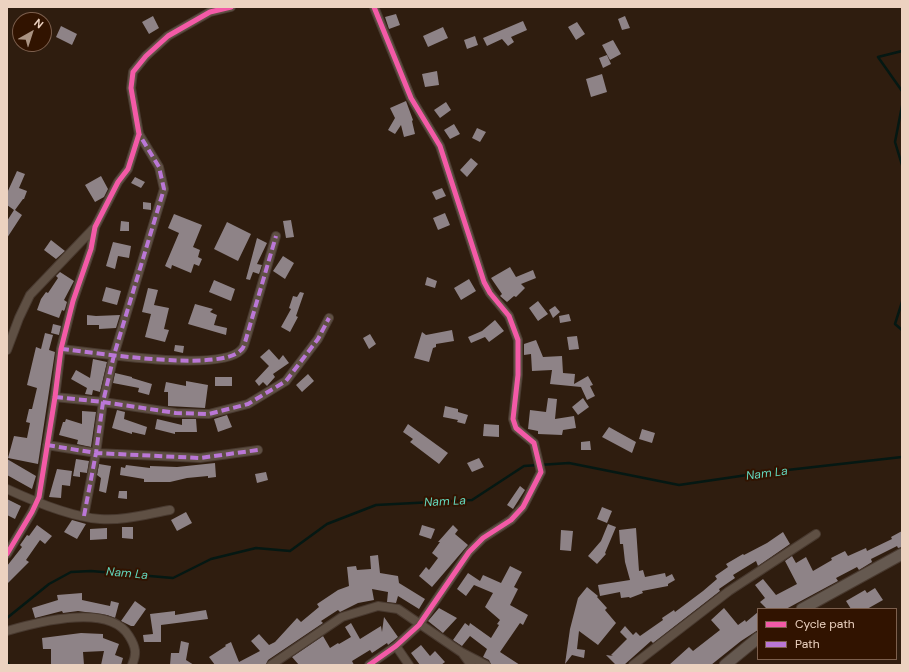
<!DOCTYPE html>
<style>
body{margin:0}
#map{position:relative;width:909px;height:672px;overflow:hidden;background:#2f1d0f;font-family:"DM Sans",sans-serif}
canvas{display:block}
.frame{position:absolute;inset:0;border:8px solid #ecd2c0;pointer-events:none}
.legend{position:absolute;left:757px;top:608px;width:140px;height:52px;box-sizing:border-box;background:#311300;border:1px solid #7c5f4d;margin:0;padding:5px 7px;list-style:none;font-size:12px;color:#ecd2c0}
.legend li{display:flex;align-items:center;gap:8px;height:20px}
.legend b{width:20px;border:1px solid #7c5f4d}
.north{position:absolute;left:12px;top:12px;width:40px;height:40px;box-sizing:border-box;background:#311300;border:1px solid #7c5f4d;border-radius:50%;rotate:39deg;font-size:11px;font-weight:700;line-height:16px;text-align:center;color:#ecd2c0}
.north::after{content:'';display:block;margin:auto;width:14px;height:18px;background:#aa9382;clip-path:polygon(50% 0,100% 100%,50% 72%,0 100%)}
</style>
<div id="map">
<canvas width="909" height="672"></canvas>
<div class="frame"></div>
<ul class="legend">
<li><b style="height:5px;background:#f35aa7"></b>Cycle path</li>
<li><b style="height:5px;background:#ba77d6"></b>Path</li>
</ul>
<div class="north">N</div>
</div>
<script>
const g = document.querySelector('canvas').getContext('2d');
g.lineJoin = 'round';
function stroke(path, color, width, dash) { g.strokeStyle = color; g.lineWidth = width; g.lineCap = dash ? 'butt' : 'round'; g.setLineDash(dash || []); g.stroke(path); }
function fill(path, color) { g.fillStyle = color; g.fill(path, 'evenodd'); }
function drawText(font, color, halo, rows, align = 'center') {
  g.font = font + ' "DM Sans",sans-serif'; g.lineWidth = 4; g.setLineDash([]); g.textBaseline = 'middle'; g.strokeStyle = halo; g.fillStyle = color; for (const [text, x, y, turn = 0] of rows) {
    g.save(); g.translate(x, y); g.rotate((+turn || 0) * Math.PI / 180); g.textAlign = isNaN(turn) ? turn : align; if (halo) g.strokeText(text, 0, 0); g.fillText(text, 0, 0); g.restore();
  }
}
stroke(new Path2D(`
 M 902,51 L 878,57 L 902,91
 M 902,106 L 895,142 L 902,165
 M 902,302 L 895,324 L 902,330
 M 7,618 L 49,584 L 71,572 L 91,571 L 173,578 L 211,559 L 256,548 L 290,551 L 327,524 L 376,505 L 472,500 L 524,466 L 569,463 L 679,485 L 761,473 L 902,457
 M 7,662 L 9,665`), '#051813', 2.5);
fill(new Path2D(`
 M 396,14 L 400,25 L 389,29 L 385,17 Z
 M 153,16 L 159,28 L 149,34 L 142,22 Z
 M 625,16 L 630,28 L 622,30 L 618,19 Z
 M 523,21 L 527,30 L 511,37 L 514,42 L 508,46 L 502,39 L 487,46 L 483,38 Z
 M 577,22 L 585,34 L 576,40 L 568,27 Z
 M 61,26 L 77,34 L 72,45 L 56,37 Z
 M 443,27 L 448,38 L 428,47 L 423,36 Z
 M 475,36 L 478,45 L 467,49 L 464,40 Z
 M 613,40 L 621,54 L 610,60 L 602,45 Z
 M 607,55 L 611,64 L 603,68 L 599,58 Z
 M 437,71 L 439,85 L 425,87 L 422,74 Z
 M 602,74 L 607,92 L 591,97 L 586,79 Z
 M 406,101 L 413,120 L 412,121 L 415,134 L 404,137 L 401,125 L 395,134 L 388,130 L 395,118 L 390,108 Z
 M 446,102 L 451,110 L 440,118 L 434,110 Z
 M 454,124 L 460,134 L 450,139 L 444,130 Z
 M 477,128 L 486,132 L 480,142 L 472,138 Z
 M 471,158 L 478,164 L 467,177 L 460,170 Z
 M 17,171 L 25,174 L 19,188 L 27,191 L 24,199 L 23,199 L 15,210 L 22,215 L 7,238 L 7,221 L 14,210 L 7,205 L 7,193 Z
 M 101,176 L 108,189 L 104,197 L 95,202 L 85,185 Z
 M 135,177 L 145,182 L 141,188 L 131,183 Z
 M 442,188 L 446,196 L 436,200 L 432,192 Z
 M 143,202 L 151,203 L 151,210 L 143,209 Z
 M 445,213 L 450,225 L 438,230 L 433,218 Z
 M 174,214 L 202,225 L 193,247 L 200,250 L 198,257 L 202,259 L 199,266 L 194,264 L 191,273 L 172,265 L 171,269 L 165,266 L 179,233 L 168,228 Z
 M 291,220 L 294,237 L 286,238 L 283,221 Z
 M 121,221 L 129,222 L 129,231 L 120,231 Z
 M 227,222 L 251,234 L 238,261 L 214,249 Z
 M 257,238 L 267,243 L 257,264 L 262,265 L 259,274 L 253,272 L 250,280 L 246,279 Z
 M 51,240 L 65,251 L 56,259 L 44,250 Z
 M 113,242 L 131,246 L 129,258 L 118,256 L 115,269 L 106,266 Z
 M 283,256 L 294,263 L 285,279 L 273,271 Z
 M 510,267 L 516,277 L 533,270 L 536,278 L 521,284 L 525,288 L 516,297 L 514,296 L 507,302 L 500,296 L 502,294 L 491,278 Z
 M 60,272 L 74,281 L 64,300 L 67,302 L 65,309 L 64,311 L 62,310 L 59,318 L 37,310 L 41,299 L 46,292 L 48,293 L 58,278 L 56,276 Z
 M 427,277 L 437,281 L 435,288 L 425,285 Z
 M 469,279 L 476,291 L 461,300 L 454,288 Z
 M 214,280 L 235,289 L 231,301 L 209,292 Z
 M 106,287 L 121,291 L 117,305 L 102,301 Z
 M 148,288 L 158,290 L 154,305 L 169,308 L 164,329 L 169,330 L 165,342 L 145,337 L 151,314 L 142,312 Z
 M 300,292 L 304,293 L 296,316 L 298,317 L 290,332 L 281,327 L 291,309 L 289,308 L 293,296 L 297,297 Z
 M 538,301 L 548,314 L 538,321 L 529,308 Z
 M 195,304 L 213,309 L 210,312 L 217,315 L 214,325 L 227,328 L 226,335 L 188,324 Z
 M 555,306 L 560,312 L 553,318 L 549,310 Z
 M 569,314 L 571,321 L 560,323 L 559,316 Z
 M 87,315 L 96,316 L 120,315 L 116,328 L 99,329 L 99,325 L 87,325 Z
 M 495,320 L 504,331 L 489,342 L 485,337 L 471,343 L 468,337 L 482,331 Z
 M 53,324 L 61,326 L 59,335 L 51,333 Z
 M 452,330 L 454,341 L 436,344 L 436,347 L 433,348 L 429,362 L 414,358 L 422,332 L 426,335 Z
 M 45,333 L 53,335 L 49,350 L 55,352 L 38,464 L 8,458 L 14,436 L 27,438 L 30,423 L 26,422 L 29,409 L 32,409 L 37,388 L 27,385 L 36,347 L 41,349 Z
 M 370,334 L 376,344 L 369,349 L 363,338 Z
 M 577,336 L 579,349 L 569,350 L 567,337 Z
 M 536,340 L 543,357 L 562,356 L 563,373 L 575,374 L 574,384 L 588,376 L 593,385 L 590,386 L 595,396 L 587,400 L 581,387 L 550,384 L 552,370 L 532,371 L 531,354 L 524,355 L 524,344 Z
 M 175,345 L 184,346 L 183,353 L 174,351 Z
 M 269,349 L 279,360 L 283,355 L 289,363 L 273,374 L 275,377 L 267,386 L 263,382 L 259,386 L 255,381 L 269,366 L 260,357 Z
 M 93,359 L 107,362 L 100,392 L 93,390 L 92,395 L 85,394 L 87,388 L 71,379 L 76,370 L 90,378 Z
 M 115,373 L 132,377 L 132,378 L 152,384 L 149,395 L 138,392 L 139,388 L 113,383 Z
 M 308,374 L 314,381 L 302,392 L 296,385 Z
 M 215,377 L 232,377 L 232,386 L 215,386 Z
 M 186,381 L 208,385 L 205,408 L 168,406 L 168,392 L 164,392 L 166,382 L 186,386 Z
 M 548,398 L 557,399 L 555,419 L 574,416 L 576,428 L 563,430 L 562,435 L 538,434 L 538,431 L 528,429 L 530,410 L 546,412 Z
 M 583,398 L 589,407 L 578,415 L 572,407 Z
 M 445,406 L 458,409 L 458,412 L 468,415 L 465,424 L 457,422 L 458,420 L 443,417 Z
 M 117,410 L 125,412 L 124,419 L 147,427 L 145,435 L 132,432 L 132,434 L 112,428 Z
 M 82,411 L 96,412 L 91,447 L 77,444 L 78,440 L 59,435 L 63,422 L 65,422 L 66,419 L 82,424 Z
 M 227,415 L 232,427 L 218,432 L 214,419 Z
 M 157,419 L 182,425 L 182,419 L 196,419 L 197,432 L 175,432 L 175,434 L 155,429 Z
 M 408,424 L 448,453 L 439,464 L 410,442 L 413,439 L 403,432 Z
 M 484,424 L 499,425 L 499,437 L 483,436 Z
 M 609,427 L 636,442 L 632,453 L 602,437 Z
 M 642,429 L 655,433 L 652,443 L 639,439 Z
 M 590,441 L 591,450 L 581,450 L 581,442 Z
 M 479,458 L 484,467 L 472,472 L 467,463 Z
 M 7,459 L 36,476 L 32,489 L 7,475 Z
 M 76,459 L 89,461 L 87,473 L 80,472 L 80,477 L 73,476 Z
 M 215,463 L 216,477 L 208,478 L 208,476 L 187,478 L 170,482 L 144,482 L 144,479 L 120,475 L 121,467 L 125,468 L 126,465 L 150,468 L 150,466 L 177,467 Z
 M 99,464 L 111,466 L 106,493 L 99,491 L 101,478 L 97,475 Z
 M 57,469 L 72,471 L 70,486 L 62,485 L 61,498 L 49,497 Z
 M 266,472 L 268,480 L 257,483 L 255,474 Z
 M 520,486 L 525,490 L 513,509 L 507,505 Z
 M 119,491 L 127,491 L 127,499 L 118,498 Z
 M 7,499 L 21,506 L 15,519 L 7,515 Z
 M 602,507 L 612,511 L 607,523 L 597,519 Z
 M 186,512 L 192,523 L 177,531 L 171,520 Z
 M 72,520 L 86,524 L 77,539 L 64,532 Z
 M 608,524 L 616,527 L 605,553 L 606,554 L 597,564 L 588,556 L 601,541 Z
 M 37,525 L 52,536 L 45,544 L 40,540 L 26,560 L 29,562 L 7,584 L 7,566 L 22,547 L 20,545 L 27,535 L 29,536 Z
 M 422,525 L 435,529 L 431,539 L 419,535 Z
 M 453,525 L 458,530 L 455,534 L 468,545 L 432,587 L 419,576 L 426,567 L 429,570 L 438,558 L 432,553 L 440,542 L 438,542 Z
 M 122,527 L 133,527 L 133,539 L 122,538 Z
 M 107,528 L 107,539 L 90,540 L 90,529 Z
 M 636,528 L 639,571 L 643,570 L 645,577 L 665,573 L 666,577 L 672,574 L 675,580 L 668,584 L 668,586 L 642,591 L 643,593 L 630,598 L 629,597 L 621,598 L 620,592 L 600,596 L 598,585 L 630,580 L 625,562 L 623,544 L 620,544 L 619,530 Z
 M 561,530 L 573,531 L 571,551 L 560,550 Z
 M 902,531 L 902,547 L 898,548 L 897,546 L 871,559 L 872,562 L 859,570 L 857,567 L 836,578 L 838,581 L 786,609 L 767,609 L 760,602 L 765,598 L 755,585 L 763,579 L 776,595 L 797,584 L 785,561 L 792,556 L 796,563 L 806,557 L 813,571 L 832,560 L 831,558 L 845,551 L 848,556 L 866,548 L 867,551 L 892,539 L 891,537 Z
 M 783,532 L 790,544 L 758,566 L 756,561 L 733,575 L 735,578 L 719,589 L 720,591 L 653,643 L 651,641 L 624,665 L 616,665 L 606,655 L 613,656 L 611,655 L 627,639 L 620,632 L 625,626 L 633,635 L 636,632 L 640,636 L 663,620 L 662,618 L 674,610 L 675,612 L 703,591 L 717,579 L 715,576 L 728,567 L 726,564 L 743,554 L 744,555 L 767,543 Z
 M 378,555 L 380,573 L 398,576 L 399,583 L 425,599 L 419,609 L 398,596 L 396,603 L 387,602 L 388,592 L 372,589 L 374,600 L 358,603 L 340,612 L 338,610 L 321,621 L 323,623 L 268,660 L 266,665 L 215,665 L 209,657 L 226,646 L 225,645 L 231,642 L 239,662 L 260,651 L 251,641 L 259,634 L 269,645 L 275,642 L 297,618 L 301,622 L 319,607 L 317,604 L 338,590 L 349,586 L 347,567 L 356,566 L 357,570 L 371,569 L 370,556 Z
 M 510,566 L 522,572 L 514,587 L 518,589 L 510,605 L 528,615 L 523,625 L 520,623 L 500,652 L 520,665 L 491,665 L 489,660 L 483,657 L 487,649 L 470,636 L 462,646 L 453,640 L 465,623 L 469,626 L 470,623 L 491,638 L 499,625 L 497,624 L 500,620 L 485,607 L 493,593 L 474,585 L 466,596 L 457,589 L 468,573 L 480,581 L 483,575 L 501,583 Z
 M 587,587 L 598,596 L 597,597 L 607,608 L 605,610 L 616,623 L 598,645 L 579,631 L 577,649 L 585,650 L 584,658 L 572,655 L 565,664 L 570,629 L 578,598 Z
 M 875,588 L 883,600 L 867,609 L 851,609 L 846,601 L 865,590 L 867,593 Z
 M 82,593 L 82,600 L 110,606 L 111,601 L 119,603 L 115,618 L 107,615 L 78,611 L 63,613 L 62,611 L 35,618 L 32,608 L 58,600 L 57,595 Z
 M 135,601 L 146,609 L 134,626 L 131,626 L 121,621 Z
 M 439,608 L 457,618 L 443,633 L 428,621 Z
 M 724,608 L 738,625 L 745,620 L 746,622 L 758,612 L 758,630 L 741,641 L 711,665 L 669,665 L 689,647 L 693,651 L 720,630 L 711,620 Z
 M 206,610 L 208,619 L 161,625 L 161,642 L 144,642 L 143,635 L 153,634 L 150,614 L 175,611 L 175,615 Z
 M 384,617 L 398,637 L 388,645 L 387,643 L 372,653 L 370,650 L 352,661 L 354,665 L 299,665 L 292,657 L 323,636 L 330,648 L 338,643 L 339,644 L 351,637 L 345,627 L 351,623 L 360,639 L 381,626 L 382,632 Z
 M 81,633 L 103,634 L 103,638 L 119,644 L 115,655 L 123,658 L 121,665 L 101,665 L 104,651 L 83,652 L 84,665 L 51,665 L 51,649 L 43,649 L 42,638 Z
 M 181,641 L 189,643 L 186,660 L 194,665 L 170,665 L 171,653 L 179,653 Z
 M 421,645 L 430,656 L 435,651 L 445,662 L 441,665 L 420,665 L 411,653 Z`), '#8e8387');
const minor = new Path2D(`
 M 61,349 C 93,352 220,373 241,350 C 244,348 245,342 246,339 L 276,236
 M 7,350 L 19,318 L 30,295 L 94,228
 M 55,397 L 103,402 L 176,413 L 209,414 L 248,404 L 286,381 L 318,339 L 329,318
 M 47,445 L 96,453 L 200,458 L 258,450
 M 7,489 C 33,501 70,517 100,519 C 123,521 147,514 170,510
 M 84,516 L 96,453 L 103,402 L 114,355 L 164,189 L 159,167 L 139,134
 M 7,554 L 32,512 L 39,497 L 55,397 L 61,349 L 73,301 L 91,249 L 95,227 L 118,182 L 128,169 L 139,134 L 131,88 L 133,72 L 146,56 L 168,36 L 210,12 L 231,7
 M 7,631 C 38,622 109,603 129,636 C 136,647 137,654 132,665
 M 396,646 L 409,665
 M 463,654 L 471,665
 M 271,665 L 342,617 L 378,606 L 398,609 L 461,652 L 486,665
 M 369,665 L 396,646 L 419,625 L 469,552 L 483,538 L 511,520 L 523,507 L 541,472 L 534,443 L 516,428 L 513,419 L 518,375 L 518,340 L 509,316 L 490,293 L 484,282 L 440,146 L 411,98 L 374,7
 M 633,665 L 729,591 L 816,534`);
const secondary = new Path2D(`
 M 802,609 L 902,554
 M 725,665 L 758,638`);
stroke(minor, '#493a30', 10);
stroke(secondary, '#493a30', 13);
stroke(minor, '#5f5044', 8);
stroke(secondary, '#655950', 11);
stroke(new Path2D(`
 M 61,349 C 93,352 220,373 241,350 C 244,348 245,342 246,339 L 276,236
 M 55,397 L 103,402 L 176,413 L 209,414 L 248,404 L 286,381 L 318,339 L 329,318
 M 47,445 L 96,453 L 200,458 L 258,450
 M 84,516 L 96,453 L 103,402 L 114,355 L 164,189 L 159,167 L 139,134`), '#ba77d6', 4, [8, 4]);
stroke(new Path2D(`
 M 7,554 L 32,512 L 39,497 L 55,397 L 61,349 L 73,301 L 91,249 L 95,227 L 118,182 L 128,169 L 139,134 L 131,88 L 133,72 L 146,56 L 168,36 L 210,12 L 231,7
 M 369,665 L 396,646 L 419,625 L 469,552 L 483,538 L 511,520 L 523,507 L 541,472 L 534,443 L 516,428 L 513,419 L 518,375 L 518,340 L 509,316 L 490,293 L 484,282 L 440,146 L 411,98 L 374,7`), '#f35aa7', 5);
drawText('italic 12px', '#63d7bd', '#311300', [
 ["Nam La",767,474,-7],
 ["Nam La",445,502,-3],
 ["Nam La",127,574,5]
]);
</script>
